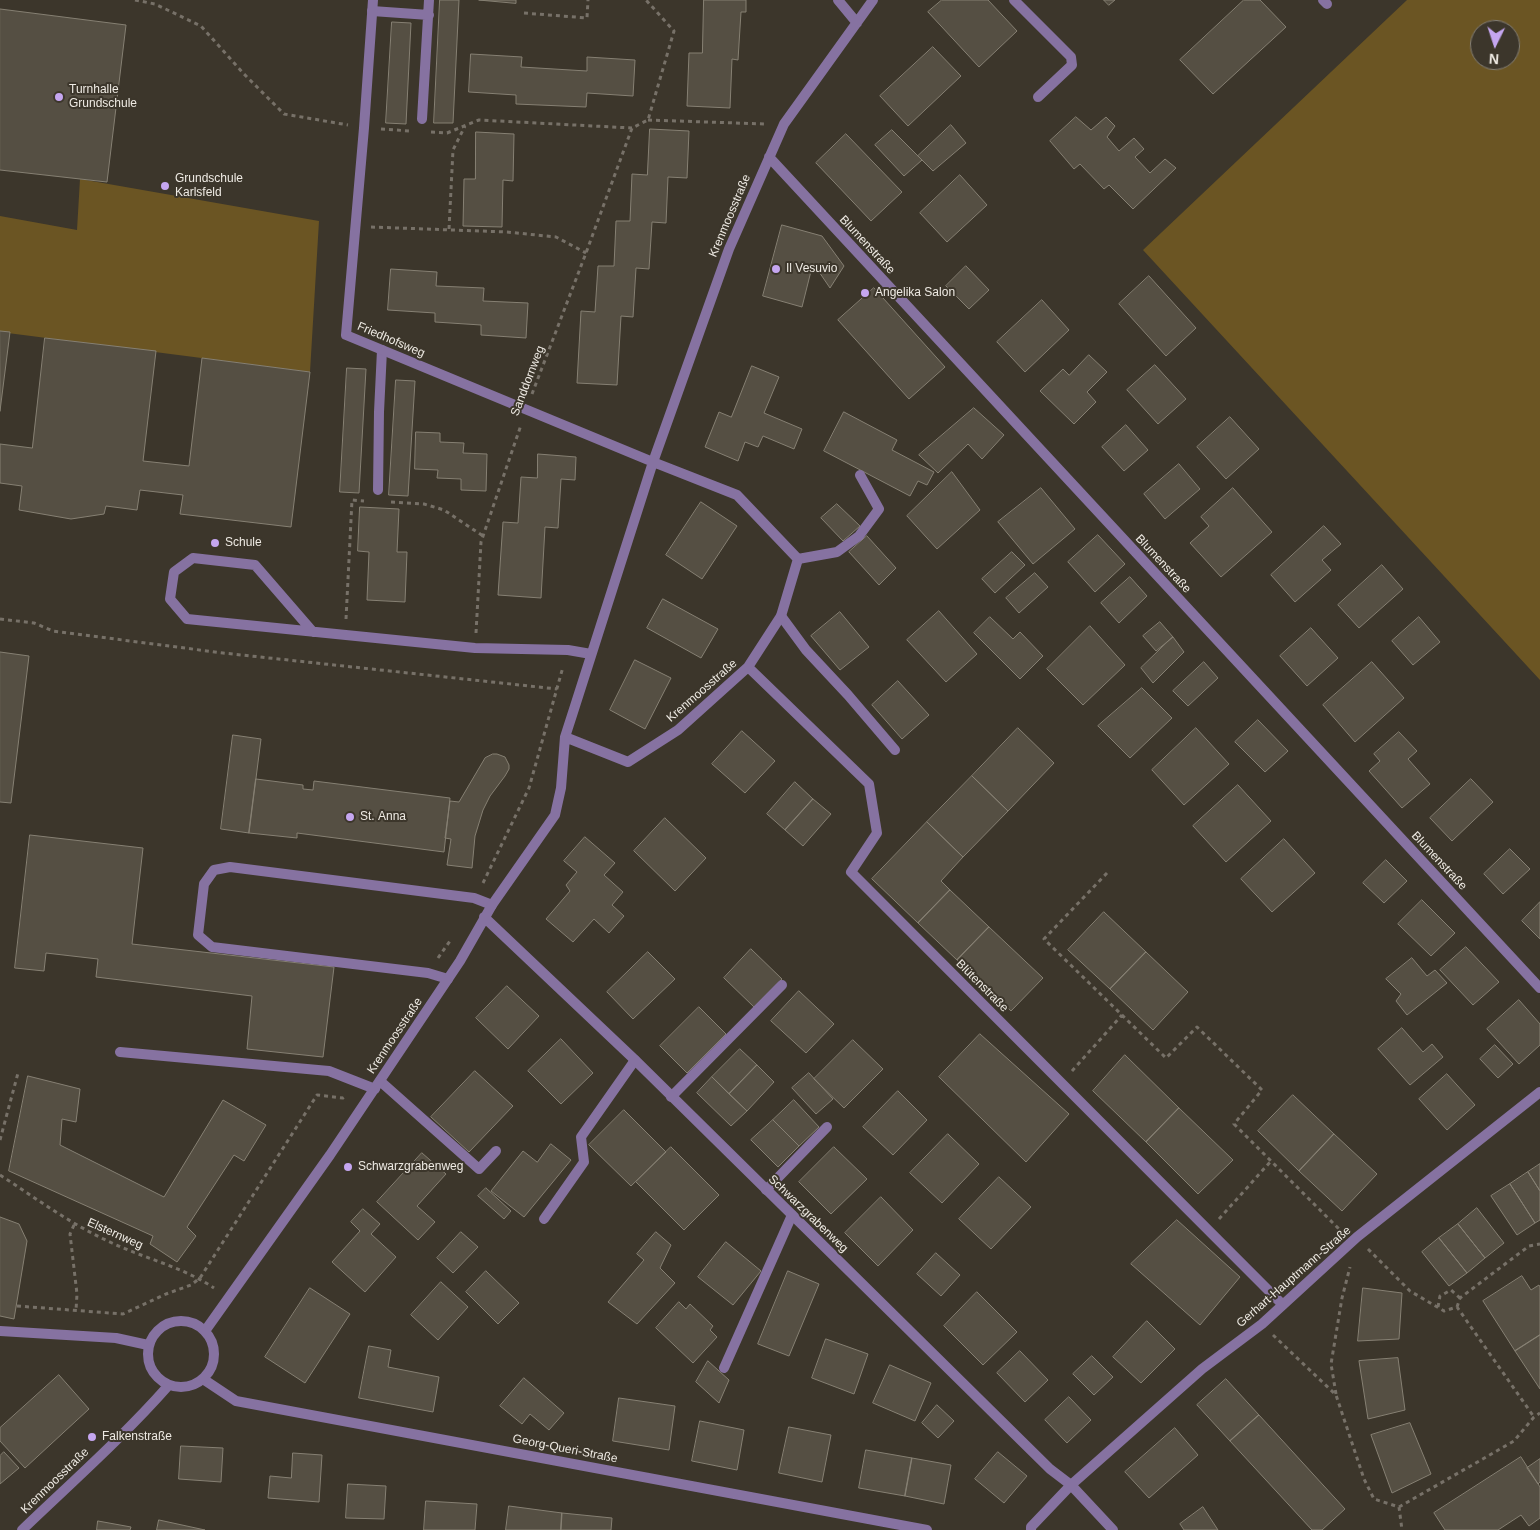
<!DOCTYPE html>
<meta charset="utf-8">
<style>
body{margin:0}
#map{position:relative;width:1540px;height:1530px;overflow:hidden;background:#3c362b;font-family:Helvetica,sans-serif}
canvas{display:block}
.north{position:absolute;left:1470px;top:20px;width:50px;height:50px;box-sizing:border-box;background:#3c362b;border:1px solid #837e75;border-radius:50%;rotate:184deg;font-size:14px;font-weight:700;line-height:20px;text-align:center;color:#eeeae3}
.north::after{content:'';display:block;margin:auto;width:18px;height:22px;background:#c5a6f0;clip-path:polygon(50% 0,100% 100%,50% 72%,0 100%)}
</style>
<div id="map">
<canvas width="1540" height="1530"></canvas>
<div class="north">N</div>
</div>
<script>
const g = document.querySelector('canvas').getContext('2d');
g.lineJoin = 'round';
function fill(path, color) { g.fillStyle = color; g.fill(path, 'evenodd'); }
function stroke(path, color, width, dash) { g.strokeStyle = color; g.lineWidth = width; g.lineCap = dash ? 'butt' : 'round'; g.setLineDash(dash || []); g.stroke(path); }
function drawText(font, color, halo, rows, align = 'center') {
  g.font = font + ' Helvetica,sans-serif'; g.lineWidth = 4; g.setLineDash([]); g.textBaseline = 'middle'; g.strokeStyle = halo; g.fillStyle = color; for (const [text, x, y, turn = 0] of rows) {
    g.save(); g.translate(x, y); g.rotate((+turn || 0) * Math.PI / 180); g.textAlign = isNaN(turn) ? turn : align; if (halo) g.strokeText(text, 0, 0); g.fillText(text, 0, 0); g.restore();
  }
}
fill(new Path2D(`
 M 1407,0 L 1540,0 L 1540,680 L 1143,250 ZM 1480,30 L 1510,30 L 1510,60 L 1480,60 Z
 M 80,179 L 319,221 L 310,372 L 0,332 L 0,216 L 77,230 Z`), '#6b5523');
const building = new Path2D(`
 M 440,0 L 459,0 L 453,123 L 434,123 Z
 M 479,0 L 516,0 L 516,3 Z
 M 704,0 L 746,0 L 746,12 L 741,12 L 738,60 L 732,59 L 730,108 L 687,106 L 689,53 L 702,53 Z
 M 942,0 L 988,0 L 1017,31 L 979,67 L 928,12 Z
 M 1104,0 L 1115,0 L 1109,5 Z
 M 1244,0 L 1260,0 L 1286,27 L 1213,94 L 1180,60 Z
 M 0,9 L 126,25 L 107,182 L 0,170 Z
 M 392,22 L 411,23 L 406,124 L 386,123 Z
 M 933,47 L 961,76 L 908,126 L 880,96 Z
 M 471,54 L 522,57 L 521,67 L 587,71 L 587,57 L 635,60 L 633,96 L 587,93 L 586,107 L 516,104 L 516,95 L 469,92 Z
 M 1076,117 L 1091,130 L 1106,117 L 1115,126 L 1107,137 L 1119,151 L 1134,138 L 1144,149 L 1135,157 L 1150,173 L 1165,159 L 1176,168 L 1133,209 L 1109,185 L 1104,189 L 1080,164 L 1074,169 L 1050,141 Z
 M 951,125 L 966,143 L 933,171 L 918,156 Z
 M 650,129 L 689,131 L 687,178 L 668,177 L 666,223 L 652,222 L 649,269 L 636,268 L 633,317 L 621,316 L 617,385 L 577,383 L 581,311 L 595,312 L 598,266 L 614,266 L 616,221 L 630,221 L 632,174 L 647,175 Z
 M 892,130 L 922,160 L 904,176 L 875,145 Z
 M 476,132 L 514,134 L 513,181 L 503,180 L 502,227 L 463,226 L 464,179 L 475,179 Z
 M 846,134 L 902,192 L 871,221 L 816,163 Z
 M 960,175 L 987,205 L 947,242 L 920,213 Z
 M 782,225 L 822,236 L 844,266 L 830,288 L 813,263 L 802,307 L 763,296 Z
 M 966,266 L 989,290 L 969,309 L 946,286 Z
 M 391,269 L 437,272 L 436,286 L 484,288 L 483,301 L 528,303 L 526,338 L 481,335 L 481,325 L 435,322 L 435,313 L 388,310 Z
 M 1149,276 L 1196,328 L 1166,356 L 1119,304 Z
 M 874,288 L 945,367 L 909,399 L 838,320 Z
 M 1042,300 L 1069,330 L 1025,372 L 997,342 Z
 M 0,331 L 10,332 L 0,411 Z
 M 45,338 L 156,351 L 143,461 L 189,466 L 202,358 L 310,372 L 291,527 L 180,514 L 183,495 L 140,490 L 137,510 L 106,506 L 104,514 L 71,519 L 19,510 L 22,486 L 0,483 L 0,444 L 32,448 Z
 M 1089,355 L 1107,372 L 1087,392 L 1096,402 L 1074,424 L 1040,391 L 1063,369 L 1069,375 Z
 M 1155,365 L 1186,399 L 1158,424 L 1127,390 Z
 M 752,366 L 779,377 L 764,413 L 802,429 L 794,449 L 763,436 L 758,447 L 745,442 L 738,461 L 705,447 L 719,412 L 731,417 Z
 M 347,368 L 366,369 L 359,493 L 340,492 Z
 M 396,380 L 415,381 L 408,496 L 389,495 Z
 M 974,408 L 1004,435 L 982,459 L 968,444 L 938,473 L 919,455 Z
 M 844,412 L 897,440 L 892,450 L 934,472 L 927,485 L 918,481 L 910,496 L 824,451 Z
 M 1230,417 L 1259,449 L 1226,479 L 1197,447 Z
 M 1126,425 L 1148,450 L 1124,471 L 1102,447 Z
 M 416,432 L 440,433 L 440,442 L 464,443 L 463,453 L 487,454 L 486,491 L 461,490 L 461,479 L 437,478 L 438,470 L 415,469 Z
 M 538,454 L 576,457 L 575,480 L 561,479 L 558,528 L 545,527 L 541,598 L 498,595 L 503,522 L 518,523 L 521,477 L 537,478 Z
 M 1179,464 L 1200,489 L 1165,519 L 1144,494 Z
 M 952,472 L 980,510 L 937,549 L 907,516 Z
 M 1041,488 L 1075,529 L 1033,564 L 998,522 Z
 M 1233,488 L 1272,532 L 1221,577 L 1190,543 L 1209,526 L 1201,517 Z
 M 701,502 L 737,526 L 702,579 L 666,555 Z
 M 837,504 L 860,526 L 843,541 L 821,518 Z
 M 360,507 L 399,509 L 397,552 L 407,552 L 405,602 L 367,600 L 369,552 L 358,551 Z
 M 1324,526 L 1341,544 L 1322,560 L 1331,570 L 1295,602 L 1271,575 Z
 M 1098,535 L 1125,564 L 1095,592 L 1068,562 Z
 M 867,536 L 896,568 L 879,585 L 849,552 Z
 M 1012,552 L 1025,565 L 995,593 L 982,579 Z
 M 1382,565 L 1403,589 L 1359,628 L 1338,605 Z
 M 1035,573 L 1048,587 L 1019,613 L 1006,598 Z
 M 1130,577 L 1147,596 L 1119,623 L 1101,603 Z
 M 663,599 L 718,629 L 701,658 L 647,628 Z
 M 939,611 L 977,654 L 946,682 L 907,640 Z
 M 840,612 L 869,647 L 840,670 L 811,636 Z
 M 990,617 L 1013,639 L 1020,632 L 1043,656 L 1020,679 L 974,633 Z
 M 1419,617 L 1440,642 L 1413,665 L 1392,641 Z
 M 1160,622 L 1173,637 L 1156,651 L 1143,636 Z
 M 1090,626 L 1125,665 L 1083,705 L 1047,669 Z
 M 1311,628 L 1338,658 L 1307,686 L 1280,656 Z
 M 1173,637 L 1184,652 L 1153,683 L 1141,668 Z
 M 0,652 L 29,656 L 11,803 L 0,802 Z
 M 635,660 L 671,678 L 645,729 L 610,710 Z
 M 1204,662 L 1218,678 L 1188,706 L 1173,691 Z
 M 1372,662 L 1404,698 L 1355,742 L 1323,705 Z
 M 898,681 L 929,715 L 902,739 L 872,705 Z
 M 1142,688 L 1172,718 L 1130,758 L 1098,726 Z
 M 1258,720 L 1288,751 L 1265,772 L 1235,742 Z
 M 1018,728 L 1054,763 L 1008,811 L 972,776 Z
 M 1196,728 L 1229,764 L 1184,805 L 1152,770 Z
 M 742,731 L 775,761 L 745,793 L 712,764 Z
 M 1399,732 L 1417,751 L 1408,759 L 1430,784 L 1402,808 L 1369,771 L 1380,761 L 1374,754 Z
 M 233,735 L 261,739 L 249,833 L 221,829 Z
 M 493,754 L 497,754 L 505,757 L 509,765 L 509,769 L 505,776 L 490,796 L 483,810 L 475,836 L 472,868 L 447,865 L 451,839 L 445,838 L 450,801 L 459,802 L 485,758 Z
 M 972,776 L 1008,811 L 963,857 L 927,822 Z
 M 256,779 L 303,785 L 303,789 L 313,790 L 314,781 L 450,798 L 444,852 L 297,833 L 297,838 L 249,833 Z
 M 1471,779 L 1493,802 L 1452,841 L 1430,818 Z
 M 795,782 L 813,799 L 785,830 L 767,814 Z
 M 1238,785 L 1271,821 L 1226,862 L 1193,826 Z
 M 813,799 L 831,814 L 803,846 L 785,830 Z
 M 665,818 L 706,858 L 675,891 L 634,851 Z
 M 927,822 L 963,857 L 941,881 L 950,890 L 918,923 L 872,879 Z
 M 30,835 L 143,848 L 132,944 L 334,967 L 323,1057 L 247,1049 L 252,996 L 96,977 L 98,959 L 46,953 L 44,971 L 15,968 Z
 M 585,837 L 615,863 L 604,875 L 623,892 L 612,905 L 624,916 L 609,933 L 594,919 L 573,942 L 546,919 L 570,891 L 566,885 L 577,872 L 564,861 Z
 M 1284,839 L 1315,873 L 1272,912 L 1241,879 Z
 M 1510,849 L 1530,869 L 1503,894 L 1484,874 Z
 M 1386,860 L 1407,881 L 1384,903 L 1363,883 Z
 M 950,890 L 989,927 L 957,960 L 918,923 Z
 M 1422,900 L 1455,933 L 1431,956 L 1398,924 Z
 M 1540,902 L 1540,939 L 1522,921 Z
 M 1104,912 L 1146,952 L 1110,989 L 1068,950 Z
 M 989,927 L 1043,978 L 1011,1011 L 957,960 Z
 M 1466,947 L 1499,982 L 1473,1005 L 1440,970 Z
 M 751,949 L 782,979 L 754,1007 L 724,978 Z
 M 648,952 L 675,979 L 633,1019 L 607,992 Z
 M 1146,952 L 1188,992 L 1153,1030 L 1110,989 Z
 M 1412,958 L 1427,976 L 1435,970 L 1447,983 L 1407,1015 L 1396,1001 L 1401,994 L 1386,979 Z
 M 507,986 L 539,1016 L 508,1049 L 476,1018 Z
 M 799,991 L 834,1024 L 806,1053 L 771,1021 Z
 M 1519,1000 L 1540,1024 L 1540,1045 L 1519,1064 L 1487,1029 Z
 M 699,1007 L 726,1034 L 687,1073 L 660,1046 Z
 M 1402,1028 L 1423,1052 L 1432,1044 L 1443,1057 L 1410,1085 L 1378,1049 Z
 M 980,1034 L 1069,1114 L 1026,1162 L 939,1077 Z
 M 561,1039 L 593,1073 L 561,1104 L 528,1071 Z
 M 853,1040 L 883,1069 L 844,1108 L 814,1079 Z
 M 1495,1045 L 1513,1064 L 1498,1078 L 1480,1059 Z
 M 740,1049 L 757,1065 L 729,1094 L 712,1077 Z
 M 1125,1055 L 1179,1108 L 1146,1142 L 1093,1091 Z
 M 757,1065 L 774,1082 L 747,1111 L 729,1094 Z
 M 475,1071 L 513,1106 L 469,1152 L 431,1117 Z
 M 809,1073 L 833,1099 L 816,1114 L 792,1088 Z
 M 1447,1074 L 1475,1105 L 1447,1130 L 1419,1099 Z
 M 28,1076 L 80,1089 L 76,1122 L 62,1119 L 60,1145 L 164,1197 L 223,1100 L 266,1125 L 244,1161 L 234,1155 L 187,1227 L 196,1236 L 177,1262 L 150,1244 L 153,1236 L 9,1171 Z
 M 712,1077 L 747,1111 L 731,1126 L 697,1093 Z
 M 898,1091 L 927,1120 L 893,1155 L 863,1127 Z
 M 1293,1095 L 1334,1134 L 1299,1171 L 1258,1131 Z
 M 794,1100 L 819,1127 L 799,1146 L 773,1120 Z
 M 1179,1108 L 1233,1160 L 1198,1194 L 1146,1142 Z
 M 624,1110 L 666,1152 L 631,1186 L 589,1145 Z
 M 773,1120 L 799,1146 L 778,1167 L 751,1140 Z
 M 948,1134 L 979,1164 L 942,1203 L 910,1173 Z
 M 1334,1134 L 1377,1174 L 1342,1211 L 1299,1171 Z
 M 551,1144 L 571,1160 L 524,1217 L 491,1191 L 523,1151 L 537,1162 Z
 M 671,1147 L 719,1195 L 684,1230 L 636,1182 Z
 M 834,1147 L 867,1179 L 831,1214 L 799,1182 Z
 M 422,1153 L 446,1174 L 417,1206 L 435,1222 L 418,1240 L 377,1202 Z
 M 1540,1164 L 1540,1191 L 1528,1172 Z
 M 1528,1172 L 1540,1191 L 1540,1220 L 1535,1223 L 1510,1184 Z
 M 999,1177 L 1031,1207 L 991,1249 L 959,1219 Z
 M 1510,1184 L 1535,1223 L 1517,1235 L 1491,1196 Z
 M 486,1188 L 511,1211 L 504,1219 L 478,1196 Z
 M 881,1197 L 913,1230 L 878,1266 L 845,1233 Z
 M 1477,1208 L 1504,1243 L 1485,1258 L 1458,1224 Z
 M 363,1209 L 380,1224 L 371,1234 L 396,1257 L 365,1292 L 332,1262 L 360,1231 L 351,1222 Z
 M 0,1217 L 19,1224 L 27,1241 L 14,1319 L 0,1316 Z
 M 1177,1220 L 1240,1277 L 1200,1325 L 1131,1264 Z
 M 1458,1224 L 1485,1258 L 1467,1273 L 1439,1238 Z
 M 461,1232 L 478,1247 L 453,1273 L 437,1258 Z
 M 656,1232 L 671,1245 L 660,1268 L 675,1283 L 637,1324 L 608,1302 L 644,1260 L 637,1254 Z
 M 1439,1238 L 1467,1273 L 1449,1286 L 1422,1252 Z
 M 726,1242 L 761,1271 L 733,1305 L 698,1277 Z
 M 936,1253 L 960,1275 L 941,1296 L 917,1274 Z
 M 486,1271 L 519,1303 L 498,1324 L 466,1292 Z
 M 788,1271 L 819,1284 L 789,1356 L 758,1344 Z
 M 1522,1276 L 1531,1290 L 1539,1285 L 1540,1287 L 1540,1335 L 1515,1351 L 1483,1301 Z
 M 441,1282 L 468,1307 L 438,1340 L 411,1315 Z
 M 310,1288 L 350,1314 L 305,1383 L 265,1357 Z
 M 1363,1288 L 1402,1293 L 1399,1339 L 1358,1341 Z
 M 977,1292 L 1017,1332 L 983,1365 L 944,1326 Z
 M 679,1302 L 686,1309 L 690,1304 L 713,1326 L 710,1330 L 717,1337 L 693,1363 L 656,1328 Z
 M 1147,1321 L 1175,1349 L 1141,1383 L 1113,1357 Z
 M 1540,1335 L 1540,1389 L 1515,1351 Z
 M 826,1339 L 868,1354 L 854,1394 L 812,1378 Z
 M 369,1346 L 391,1350 L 388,1367 L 439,1377 L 433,1412 L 359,1398 Z
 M 1020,1351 L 1048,1380 L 1025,1402 L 997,1373 Z
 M 1092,1356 L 1113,1377 L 1094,1395 L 1073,1374 Z
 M 1398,1358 L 1405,1410 L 1368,1419 L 1359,1361 Z
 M 708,1361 L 729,1380 L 719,1403 L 696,1382 Z
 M 890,1365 L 931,1383 L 915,1421 L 873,1403 Z
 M 59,1375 L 89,1409 L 25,1468 L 0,1441 L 0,1428 Z
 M 524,1378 L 564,1413 L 549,1430 L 530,1414 L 522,1424 L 500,1406 Z
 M 1226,1379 L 1259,1415 L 1230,1441 L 1197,1405 Z
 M 1069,1397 L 1091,1420 L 1067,1443 L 1045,1420 Z
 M 619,1398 L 675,1406 L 669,1450 L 613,1441 Z
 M 937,1405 L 954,1421 L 938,1438 L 922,1423 Z
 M 1259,1415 L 1345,1509 L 1322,1530 L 1312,1530 L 1230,1441 Z
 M 700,1421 L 744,1430 L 737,1470 L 692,1461 Z
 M 1410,1423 L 1431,1474 L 1392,1493 L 1371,1435 Z
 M 789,1427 L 831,1435 L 822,1482 L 779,1473 Z
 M 1175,1428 L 1198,1455 L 1149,1498 L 1125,1472 Z
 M 181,1446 L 223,1448 L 221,1482 L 179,1479 Z
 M 866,1450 L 912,1458 L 905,1496 L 859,1488 Z
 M 4,1452 L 19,1468 L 0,1484 L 0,1456 Z
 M 998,1452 L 1027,1476 L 1004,1503 L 975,1479 Z
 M 293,1453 L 322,1455 L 319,1502 L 268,1498 L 270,1476 L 291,1478 Z
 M 1521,1457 L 1540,1487 L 1540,1518 L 1529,1526 L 1521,1515 L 1498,1530 L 1445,1530 L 1434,1513 Z
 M 912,1458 L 951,1465 L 944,1504 L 905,1496 Z
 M 1540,1459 L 1540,1482 L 1538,1484 L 1527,1468 Z
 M 348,1484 L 386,1486 L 384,1519 L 346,1518 Z
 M 426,1501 L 477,1504 L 475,1530 L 424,1530 Z
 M 509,1506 L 562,1513 L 561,1530 L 506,1530 Z
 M 1203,1507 L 1218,1530 L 1184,1530 L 1180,1524 Z
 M 562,1513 L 612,1518 L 611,1530 L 561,1530 Z
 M 159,1520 L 205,1530 L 157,1530 Z
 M 98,1521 L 131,1527 L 130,1530 L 97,1530 Z`);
fill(building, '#554f43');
stroke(building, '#868073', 1);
stroke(new Path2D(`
 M 135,0 L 155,4 L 201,26 L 244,74 L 284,114 L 348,125
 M 524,13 L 587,18 L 588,0
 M 648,120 L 765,124
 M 381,129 L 410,131
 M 431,132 L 447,133 L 479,120 L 632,128
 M 371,227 L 507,232 L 556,237 L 586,253
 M 449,229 L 453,150 L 465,126
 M 532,394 L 586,253 L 632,128 L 648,120 L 674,31 L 646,0
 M 391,502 L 424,504 L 444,510 L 483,536
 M 0,619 L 34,623 L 53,631 L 223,653 L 557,689
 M 346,619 L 352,500 L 364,501
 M 476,633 L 481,542 L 521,425
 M 1107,873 L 1044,939 L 1166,1058 L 1197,1027 L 1262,1090 L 1234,1124 L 1341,1231
 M 483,883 L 529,788 L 563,667
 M 438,958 L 450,941
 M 1072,1071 L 1122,1015
 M 0,1140 L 18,1073
 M 0,1175 C 37,1199 72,1225 112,1243 C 146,1259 183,1267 214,1288
 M 1219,1219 L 1271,1161
 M 74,1225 L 70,1234 L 77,1294 L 76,1310
 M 1368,1249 L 1410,1291 L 1444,1311 L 1457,1307 L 1534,1417
 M 17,1306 L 123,1314 L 166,1294 L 191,1285 L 200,1278 L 317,1095 L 343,1098 L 346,1096
 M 1438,1307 L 1440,1296 L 1451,1290 L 1460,1298
 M 1457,1307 L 1460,1298 L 1529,1246 L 1540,1244
 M 1273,1335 L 1336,1395 L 1364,1479 L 1374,1499 L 1399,1507 L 1402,1530
 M 1336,1394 L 1331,1364 L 1342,1298 L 1350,1267
 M 1399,1507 L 1514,1441 L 1534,1417 L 1540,1413`), '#777168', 3, [4, 4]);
stroke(new Path2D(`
 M 1014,0 L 1071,57 L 1072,65 L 1038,97
 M 372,11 L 429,15
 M 422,119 L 429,0
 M 378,490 L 379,412 L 382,350
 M 798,559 L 837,552 L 859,536 L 879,509 L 860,475
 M 781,616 L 806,650 L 848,695 L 895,750
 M 313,632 L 255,565 L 193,558 L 174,572 L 170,599 L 187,619 L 475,648 L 568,650 L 591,654
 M 448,979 L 428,973 L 212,947 L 198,935 L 204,884 L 214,870 L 230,867 L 474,898 L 492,905
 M 120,1052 L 329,1071 L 375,1089
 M 380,1081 L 479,1169 L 496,1151
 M 671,1097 L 782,985
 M 766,1190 L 827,1127
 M 544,1219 L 584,1162 L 581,1137 L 635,1060
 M 724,1368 L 792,1215`), '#8672a1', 10);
stroke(new Path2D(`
 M 373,0 L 364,128 L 346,335 L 653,462 L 737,495 L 798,559 L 781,616 L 748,667 L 678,730 L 628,762 L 565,737
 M 838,0 L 857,23
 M 1323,0 L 1327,4
 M 769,157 L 1540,988
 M 748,667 L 869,784 L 877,833 L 851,872 L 1283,1305
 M 484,917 L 635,1060 L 1050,1469 L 1071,1485 L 1113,1530
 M148 1354a33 33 0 1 1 66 0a33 33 0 1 1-66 0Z
 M 0,1331 L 116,1338 L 148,1345
 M 205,1331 L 330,1155 L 460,961 L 492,905 L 555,815 L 561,788 L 565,737 L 575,706 L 653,462 L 729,249 L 784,124 L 873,0
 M 203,1379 L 236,1401 L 927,1530
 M 22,1530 C 71,1483 123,1437 168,1386
 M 1031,1530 L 1031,1527 L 1071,1485 L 1202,1369 L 1262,1324 L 1357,1237 L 1540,1092`), '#8672a1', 10);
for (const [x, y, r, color] of [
 [59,97,5,"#c5a6f0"],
 [165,186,5,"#c5a6f0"],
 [776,269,5,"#c5a6f0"],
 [865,293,5,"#c5a6f0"],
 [215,543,5,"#c5a6f0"],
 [350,817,5,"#c5a6f0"],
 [348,1167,5,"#c5a6f0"],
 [92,1437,5,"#c5a6f0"]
]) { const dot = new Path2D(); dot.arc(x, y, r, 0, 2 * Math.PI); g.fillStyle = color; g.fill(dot); stroke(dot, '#3c362b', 2); }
drawText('12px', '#eeeae3', '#3c362b', [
 ["Turnhalle",69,90],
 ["Grundschule",69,104],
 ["Grundschule",175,179],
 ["Karlsfeld",175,193],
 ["Il Vesuvio",786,269],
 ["Angelika Salon",875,293],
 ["Schule",225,543],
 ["St. Anna",360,817],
 ["Schwarzgrabenweg",358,1167],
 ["Falkenstraße",102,1437]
], 'left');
drawText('12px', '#eeeae3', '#3c362b', [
 ["Krenmoosstraße",730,216,-67],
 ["Blumenstraße",867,245,47],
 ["Friedhofsweg",391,340,23],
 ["Sanddornweg",528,381,-69],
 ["Blumenstraße",1163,564,47],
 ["Krenmoosstraße",702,691,-41],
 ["Blumenstraße",1439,861,47],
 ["Blütenstraße",982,986,45],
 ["Krenmoosstraße",395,1036,-56],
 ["Schwarzgrabenweg",808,1214,44],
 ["Elsternweg",115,1234,24],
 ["Gerhart-Hauptmann-Straße",1294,1277,-41],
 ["Georg-Queri-Straße",565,1449,11],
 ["Krenmoosstraße",55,1481,-44]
]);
</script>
